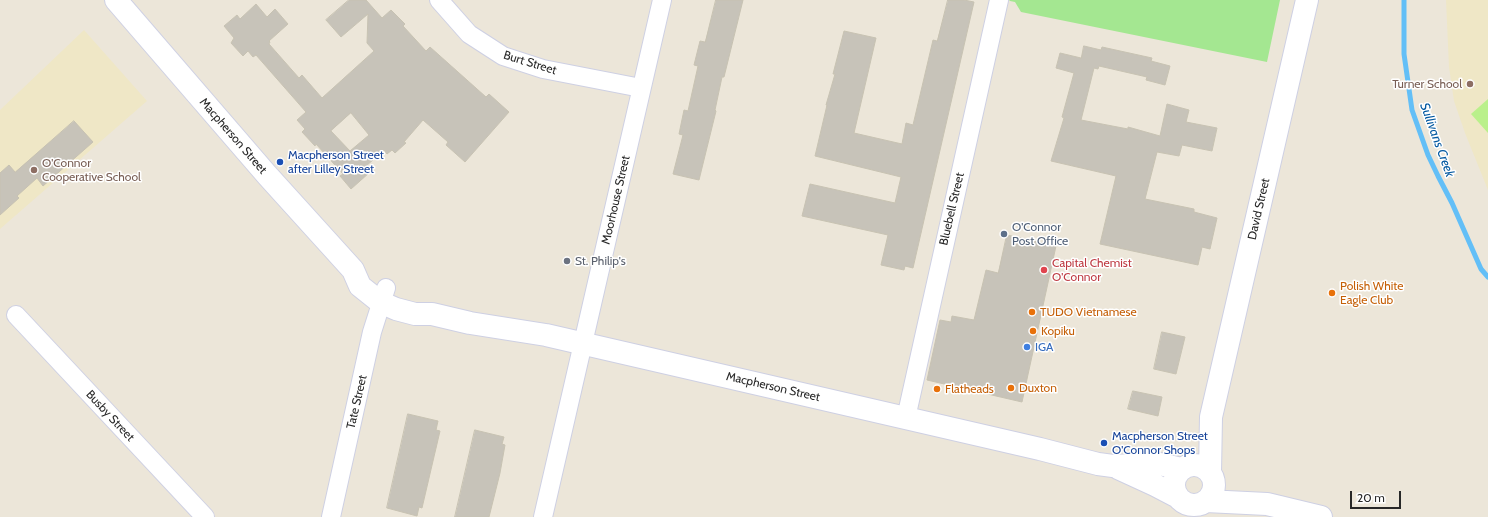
<!DOCTYPE html>
<style>
body{margin:0}
#map{position:relative;width:1488px;height:517px;overflow:hidden;background:#ece6d9;font-family:Cabin,sans-serif}
canvas{display:block}
.scale{position:absolute;left:1350px;top:491px;width:51px;height:18px;box-sizing:border-box;border:2px solid #282828;border-top:0;padding-left:5px;font-size:12px;line-height:14px;white-space:nowrap;color:#282828;-webkit-text-stroke:3px #fff;paint-order:stroke}
</style>
<div id="map">
<canvas width="1488" height="517"></canvas>
<div class="scale">20 m</div>
</div>
<script>
const g = document.querySelector('canvas').getContext('2d');
g.lineJoin = 'round';
function fill(path, color) { g.fillStyle = color; g.fill(path, 'evenodd'); }
function stroke(path, color, width, dash) { g.strokeStyle = color; g.lineWidth = width; g.lineCap = dash ? 'butt' : 'round'; g.setLineDash(dash || []); g.stroke(path); }
function drawText(font, color, halo, rows, align = 'center') {
  g.font = font + ' Cabin,sans-serif'; g.lineWidth = 3; g.setLineDash([]); g.textBaseline = 'middle'; g.strokeStyle = halo; g.fillStyle = color; for (const [text, x, y, turn = 0] of rows) {
    g.save(); g.translate(x, y); g.rotate((+turn || 0) * Math.PI / 180); g.textAlign = isNaN(turn) ? turn : align; if (halo) g.strokeText(text, 0, 0); g.fillText(text, 0, 0); g.restore();
  }
}
fill(new Path2D(`
 M 1446,0 L 1488,0 L 1488,190 L 1465,133 L 1454,101 L 1449,67 Z
 M 84,30 L 147,101 L 0,229 L 0,110 Z`), '#efe7c6');
fill(new Path2D(`
 M 1009,0 L 1280,0 L 1267,62 L 1021,12 L 1015,2 L 1010,1 Z`), '#a4e791');
fill(new Path2D(`
 M 1488,99 L 1488,133 L 1471,114 Z`), '#baf08b');
stroke(new Path2D(`
 M 1404,0 L 1404,54 L 1412,110 L 1428,155 L 1438,176 L 1452,203 L 1481,269 L 1488,277`), '#63bff7', 5);
const building = new Path2D(`
 M 349,0 L 366,0 L 382,18 L 391,10 L 405,24 L 403,26 L 426,51 L 430,47 L 486,97 L 489,94 L 509,112 L 465,162 L 446,145 L 448,142 L 423,120 L 404,142 L 406,143 L 395,153 L 392,150 L 387,154 L 384,150 L 365,167 L 369,173 L 351,189 L 340,176 L 343,174 L 316,144 L 315,146 L 302,132 L 305,129 L 297,120 L 306,112 L 256,55 L 253,57 L 248,51 L 243,56 L 231,43 L 234,38 L 224,26 L 237,15 L 240,19 L 256,4 L 267,17 L 275,9 L 288,24 L 269,41 L 270,42 L 269,44 L 299,78 L 302,75 L 322,98 L 374,51 L 367,43 L 368,14 L 341,37 L 326,20 ZM 351,113 L 369,135 L 350,151 L 331,131 Z
 M 716,0 L 743,0 L 724,77 L 722,77 L 715,110 L 716,111 L 699,180 L 673,174 L 683,135 L 679,134 L 684,110 L 688,111 L 698,66 L 694,65 L 700,41 L 705,42 Z
 M 948,0 L 964,0 L 974,2 L 913,268 L 905,266 L 904,270 L 881,265 L 888,235 L 802,216 L 810,184 L 895,203 L 901,177 L 815,156 L 827,105 L 826,105 L 835,74 L 833,74 L 844,31 L 876,38 L 854,133 L 902,144 L 906,123 L 913,125 L 933,40 L 937,41 Z
 M 1084,46 L 1101,50 L 1102,47 L 1152,58 L 1151,61 L 1170,66 L 1165,85 L 1146,80 L 1147,77 L 1099,66 L 1098,69 L 1094,68 L 1081,120 L 1128,129 L 1128,127 L 1160,136 L 1167,104 L 1189,110 L 1186,122 L 1217,128 L 1212,151 L 1182,145 L 1179,156 L 1157,152 L 1145,199 L 1194,209 L 1194,212 L 1217,218 L 1210,249 L 1202,247 L 1198,265 L 1100,244 L 1116,176 L 1051,161 L 1064,118 L 1062,117 L 1074,73 L 1056,68 L 1060,53 L 1081,58 Z
 M 74,121 L 93,142 L 43,186 L 37,178 L 17,196 L 19,198 L 0,215 L 0,173 L 9,165 L 15,172 Z
 M 1007,235 L 1056,246 L 1022,402 L 927,380 L 940,320 L 951,322 L 952,316 L 974,320 L 986,270 L 998,273 Z
 M 1162,332 L 1185,337 L 1176,374 L 1154,369 Z
 M 1133,391 L 1162,397 L 1158,416 L 1128,409 Z
 M 408,414 L 438,421 L 436,430 L 440,431 L 422,508 L 419,507 L 417,516 L 387,508 Z
 M 475,430 L 504,437 L 502,444 L 505,445 L 500,473 L 489,517 L 455,517 Z`);
fill(building, '#c7c3b9');
stroke(building, '#c7c2b2', 1);
const minor = new Path2D(`
 M 439,0 L 469,34 L 503,56 L 543,69 L 641,88
 M 16,315 L 205,517
 M 906,418 L 999,0
 M 331,517 L 372,332 L 386,288
 M 543,517 L 662,0`);
const tertiary = new Path2D(`
 M 116,0 L 267,175 L 353,270 L 360,286 L 380,302 L 396,309 L 415,314 L 432,314 L 470,323 L 546,335 L 1040,449 L 1098,464 L 1113,466 L 1160,464 L 1181,469
 M1174 485a20 20 0 1 1 40 0a20 20 0 1 1-40 0Z
 M 1118,468 L 1155,485 L 1178,497
 M 1210,473 L 1211,417 L 1307,0
 M 1206,501 L 1267,504 L 1321,517`);
stroke(minor, '#ced0e3', 20);
stroke(tertiary, '#ced0e3', 24);
stroke(minor, '#fff', 18);
stroke(tertiary, '#fff', 22);
for (const [x, y, r, color] of [
 [1470,84,4,"#8d6e63"],
 [280,162,4,"#1a4fb4"],
 [34,170,4,"#8d6e63"],
 [1004,234,4,"#5c6f8a"],
 [567,261,4,"#6b7280"],
 [1044,270,4,"#e0444e"],
 [1332,293,4,"#e8710a"],
 [1032,312,4,"#e8710a"],
 [1033,331,4,"#e8710a"],
 [1027,347,4,"#3f7fe0"],
 [1011,388,4,"#e8710a"],
 [937,389,4,"#e8710a"],
 [1104,443,4,"#1a4fb4"]
]) { const dot = new Path2D(); dot.arc(x, y, r, 0, 2 * Math.PI); g.fillStyle = color; g.fill(dot); stroke(dot, '#fff', 1.5); }
drawText('12px', '#282828', '#fff', [
 ["Burt Street",530,63,17],
 ["Macpherson Street",233,136,49],
 ["Moorhouse Street",616,200,-77],
 ["Bluebell Street",952,209,-77],
 ["David Street",1259,209,-77],
 ["Macpherson Street",773,387,13],
 ["Tate Street",357,402,-77],
 ["Busby Street",110,416,47]
]);
drawText('12px', '#785e54', '#fff', [
 ["Turner School",1462,84],
 ["O'Connor",42,163,"left"],
 ["Cooperative School",42,177,"left"]
], 'right');
drawText('12px', '#164399', '#fff', [
 ["Macpherson Street",288,155],
 ["after Lilley Street",288,169],
 ["Macpherson Street",1112,436],
 ["O'Connor Shops",1112,450]
], 'left');
drawText('12px', '#4e5e75', '#fff', [
 ["O'Connor",1012,227],
 ["Post Office",1012,241]
], 'left');
drawText('12px', '#5b616d', '#fff', [
 ["St. Philip's",575,261]
], 'left');
drawText('12px', '#be3a42', '#fff', [
 ["Capital Chemist",1052,263],
 ["O'Connor",1052,277]
], 'left');
drawText('12px', '#c56008', '#fff', [
 ["Polish White",1340,286],
 ["Eagle Club",1340,300],
 ["TUDO Vietnamese",1040,312],
 ["Kopiku",1041,331],
 ["Duxton",1019,388],
 ["Flatheads",945,389]
], 'left');
drawText('12px', '#366cbe', '#fff', [
 ["IGA",1035,347]
], 'left');
drawText('italic 13px', '#0459a1', '#fff', [
 ["Sullivans Creek",1437,140,70]
]);
</script>
